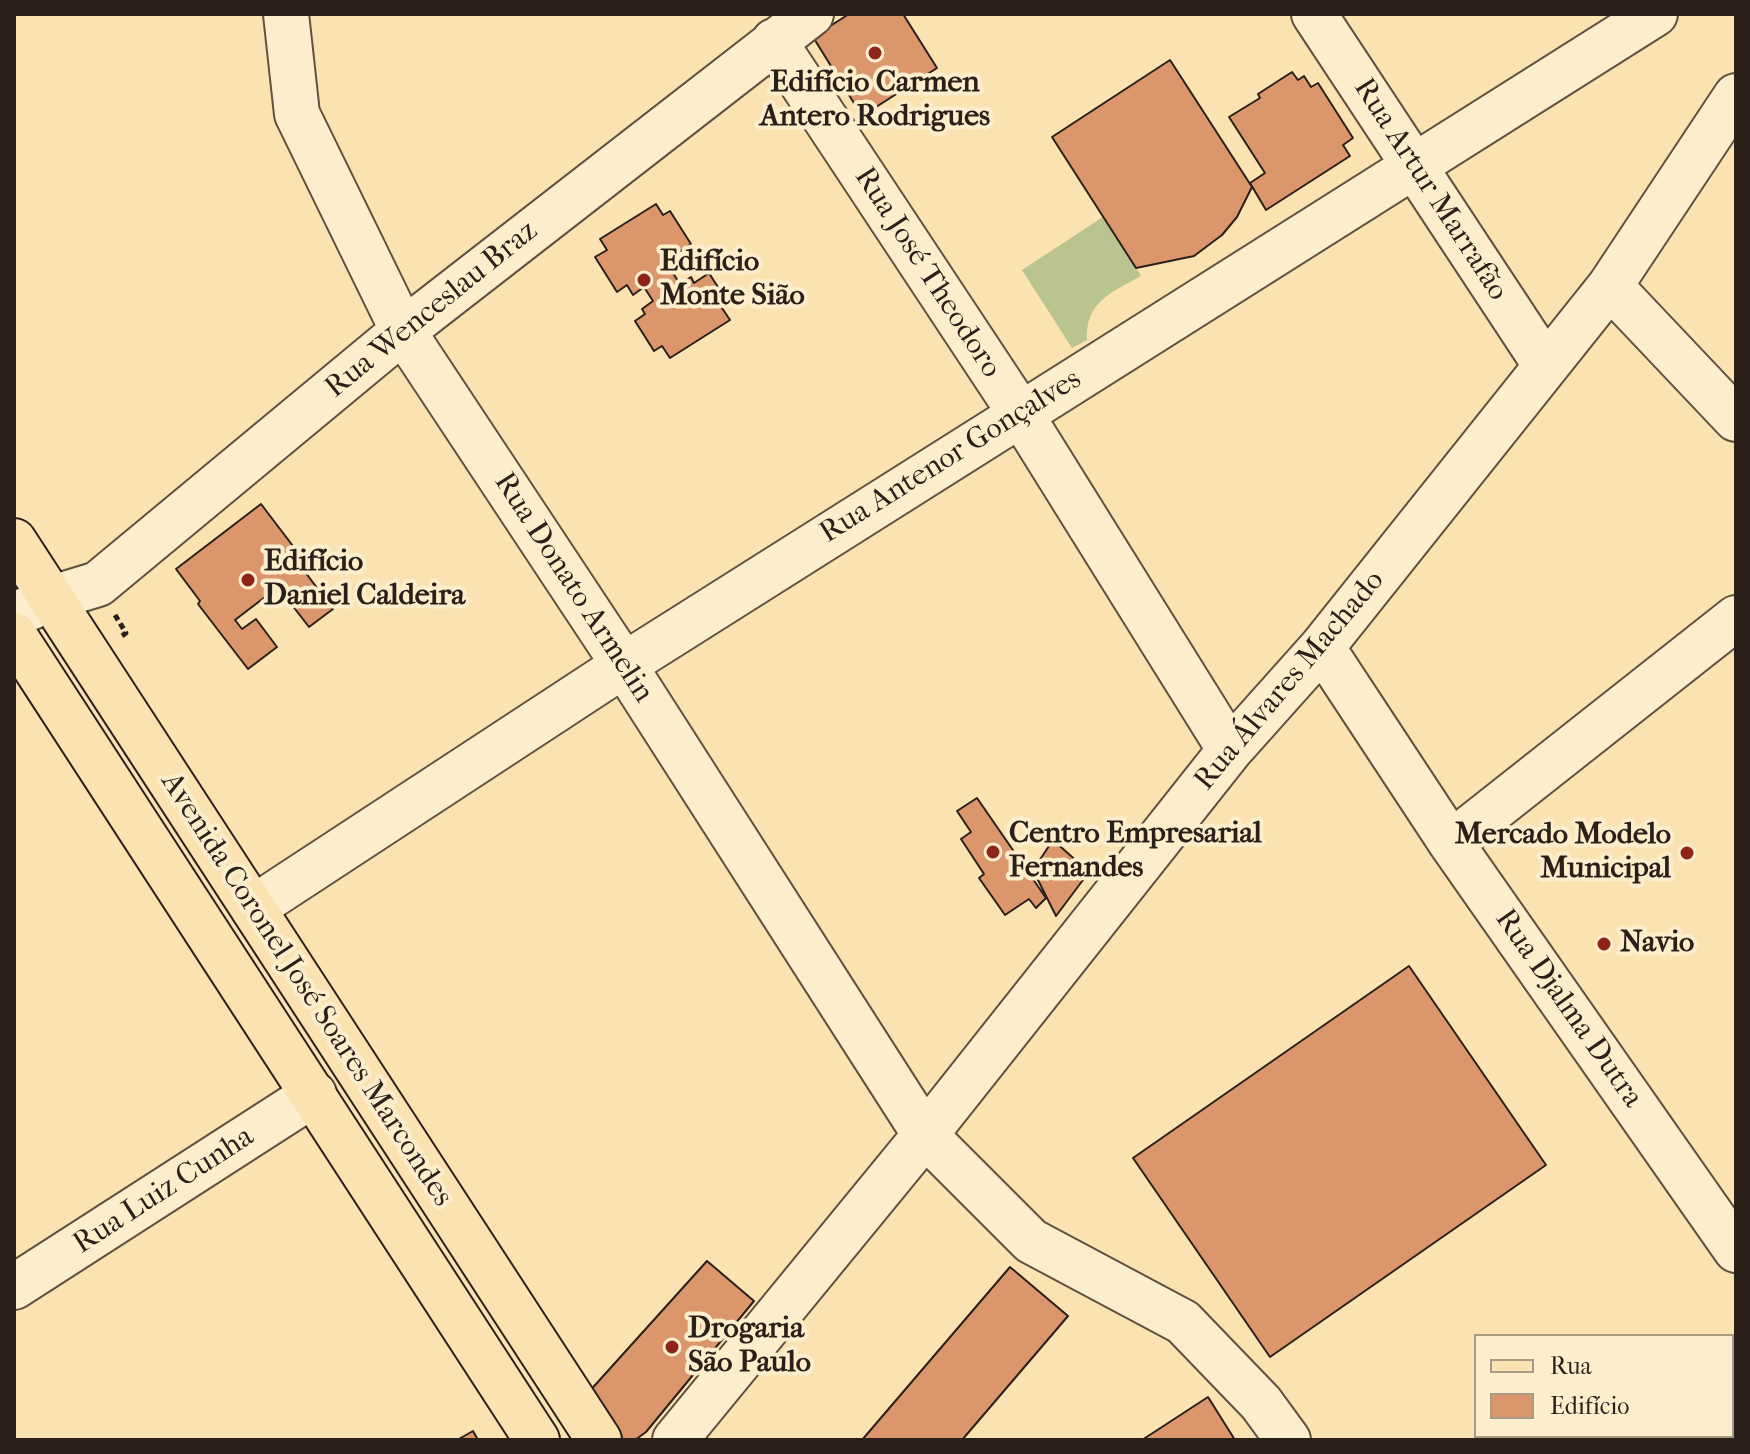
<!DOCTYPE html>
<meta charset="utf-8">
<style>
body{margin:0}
#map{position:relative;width:1750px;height:1454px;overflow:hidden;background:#fae3b1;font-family:"IM FELL French Canon",serif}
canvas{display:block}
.frame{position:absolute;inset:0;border:16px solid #2b1f1a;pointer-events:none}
.legend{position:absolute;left:1474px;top:1334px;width:260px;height:104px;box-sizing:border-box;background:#fcedcc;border:2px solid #a89b85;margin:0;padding:10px 14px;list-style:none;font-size:24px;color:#2b1f1a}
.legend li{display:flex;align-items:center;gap:16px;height:40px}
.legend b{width:40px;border:2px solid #a89b85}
</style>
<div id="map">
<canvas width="1750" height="1454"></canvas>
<div class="frame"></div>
<ul class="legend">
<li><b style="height:10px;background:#fae3b1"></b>Rua</li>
<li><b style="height:22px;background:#dc966c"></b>Edifício</li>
</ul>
</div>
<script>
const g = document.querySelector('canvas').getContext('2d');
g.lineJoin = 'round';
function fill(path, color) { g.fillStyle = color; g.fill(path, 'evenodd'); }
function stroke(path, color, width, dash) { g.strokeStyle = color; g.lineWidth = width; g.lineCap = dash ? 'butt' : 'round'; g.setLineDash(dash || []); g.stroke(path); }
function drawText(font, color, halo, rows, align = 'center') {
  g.font = font + ' "IM FELL French Canon",serif'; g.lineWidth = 8; g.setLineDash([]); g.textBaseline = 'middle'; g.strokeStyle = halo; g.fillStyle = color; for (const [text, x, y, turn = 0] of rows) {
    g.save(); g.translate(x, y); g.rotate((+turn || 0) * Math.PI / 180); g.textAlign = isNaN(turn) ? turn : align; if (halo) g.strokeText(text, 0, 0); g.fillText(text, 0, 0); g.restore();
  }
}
fill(new Path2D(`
 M 1103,217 L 1141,276 C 1112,292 1085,302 1087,340 L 1072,348 L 1022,270 Z`), '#bac48e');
const building = new Path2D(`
 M 849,14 L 903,14 L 937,68 L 862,116 L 813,37 Z
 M 1170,60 L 1252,187 L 1237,217 L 1222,235 L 1194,256 L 1136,268 L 1052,137 Z
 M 1292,72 L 1298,80 L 1304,76 L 1311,87 L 1318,83 L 1353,138 L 1343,145 L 1350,156 L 1266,210 L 1250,183 L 1265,173 L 1229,117 L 1260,98 L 1258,94 Z
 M 656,204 L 663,215 L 670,211 L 691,244 L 676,254 L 682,263 L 671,270 L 680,284 L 691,277 L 694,283 L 709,273 L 728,303 L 722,308 L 730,320 L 670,358 L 662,346 L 654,351 L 635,321 L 645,314 L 642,309 L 653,301 L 644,287 L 633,295 L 627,285 L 617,292 L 595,257 L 607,250 L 600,239 Z
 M 261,504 L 296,550 L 274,568 L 278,574 L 296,560 L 333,609 L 309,627 L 278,587 L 235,620 L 242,629 L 256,619 L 277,647 L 248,669 L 198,604 L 200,601 L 176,569 Z
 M 977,798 L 1046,898 L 1036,908 L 1029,899 L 1005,915 L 979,878 L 984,874 L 961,839 L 971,832 L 957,811 Z
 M 1053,840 L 1089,872 L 1056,916 L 1034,872 L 1039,861 Z
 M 1409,966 L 1546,1165 L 1270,1357 L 1133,1158 Z
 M 707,1261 L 754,1301 L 646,1432 L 635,1440 L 612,1440 L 587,1394 Z
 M 1010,1267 L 1068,1316 L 962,1440 L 862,1440 Z
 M 1208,1397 L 1235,1440 L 1142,1440 Z
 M 473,1431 L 478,1440 L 457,1440 Z`);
fill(building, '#dc966c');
stroke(building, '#2b1f1a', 2);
const minor = new Path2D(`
 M 286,14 L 297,114 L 403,331 L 624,665 L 925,1135 L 1031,1241 L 1183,1322 L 1261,1403 L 1288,1440
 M 1314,14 L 1546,366
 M 774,41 L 1020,413 L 1230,750
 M 1610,286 L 1736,419
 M 14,615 L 52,598 L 98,584 L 403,331 L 811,14
 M 1322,647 L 1451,843 L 1736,1250
 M 1451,843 L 1736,618
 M 253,908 L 624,665 L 1655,14
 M 14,1287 L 314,1094
 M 1732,1396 L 1736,1393
 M 675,1440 L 925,1135 L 1230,750 L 1322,647 L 1610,286 L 1736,96
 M 1664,1440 L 1670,1436`);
const major = new Path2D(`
 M 14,541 L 599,1440
 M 14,635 L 537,1440`);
stroke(minor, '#5f5040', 48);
stroke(major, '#2b1f1a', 48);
stroke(new Path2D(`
 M 115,615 L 126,633 L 119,638`), '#2b1f1a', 5, [6, 4]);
stroke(minor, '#fcedcc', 44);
stroke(major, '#fae3b1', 44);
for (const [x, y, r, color] of [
 [875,53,8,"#8f2418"],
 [644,280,8,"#8f2418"],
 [248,580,8,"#8f2418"],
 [993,852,8,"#8f2418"],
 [1687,853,8,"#8f2418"],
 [1604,944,8,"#8f2418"],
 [672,1347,8,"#8f2418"]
]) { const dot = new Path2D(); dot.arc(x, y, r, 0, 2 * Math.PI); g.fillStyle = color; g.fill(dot); stroke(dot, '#fcedcc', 3); }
drawText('bold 30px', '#2b1f1a', '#fcedcc', [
 ["Edifício Carmen",875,84,"center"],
 ["Antero Rodrigues",875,118,"center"],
 ["Edifício",660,263],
 ["Monte Sião",660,297],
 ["Edifício",264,563],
 ["Daniel Caldeira",264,597],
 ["Centro Empresarial",1009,835],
 ["Fernandes",1009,869],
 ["Mercado Modelo",1671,836,"right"],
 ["Municipal",1671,870,"right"],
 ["Navio",1620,944],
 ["Drogaria",688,1330],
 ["São Paulo",688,1364]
], 'left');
drawText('30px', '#2b1f1a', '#fcedcc', [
 ["Rua Artur Marrafão",1430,190,57],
 ["Rua José Theodoro",927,273,57],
 ["Rua Wenceslau Braz",432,310,-39],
 ["Rua Antenor Gonçalves",951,457,-32],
 ["Rua Donato Armelin",573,588,57],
 ["Rua Álvares Machado",1290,681,-50],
 ["Avenida Coronel José Soares Marcondes",306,990,57],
 ["Rua Djalma Dutra",1568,1009,55],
 ["Rua Luiz Cunha",164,1191,-33]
]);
</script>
